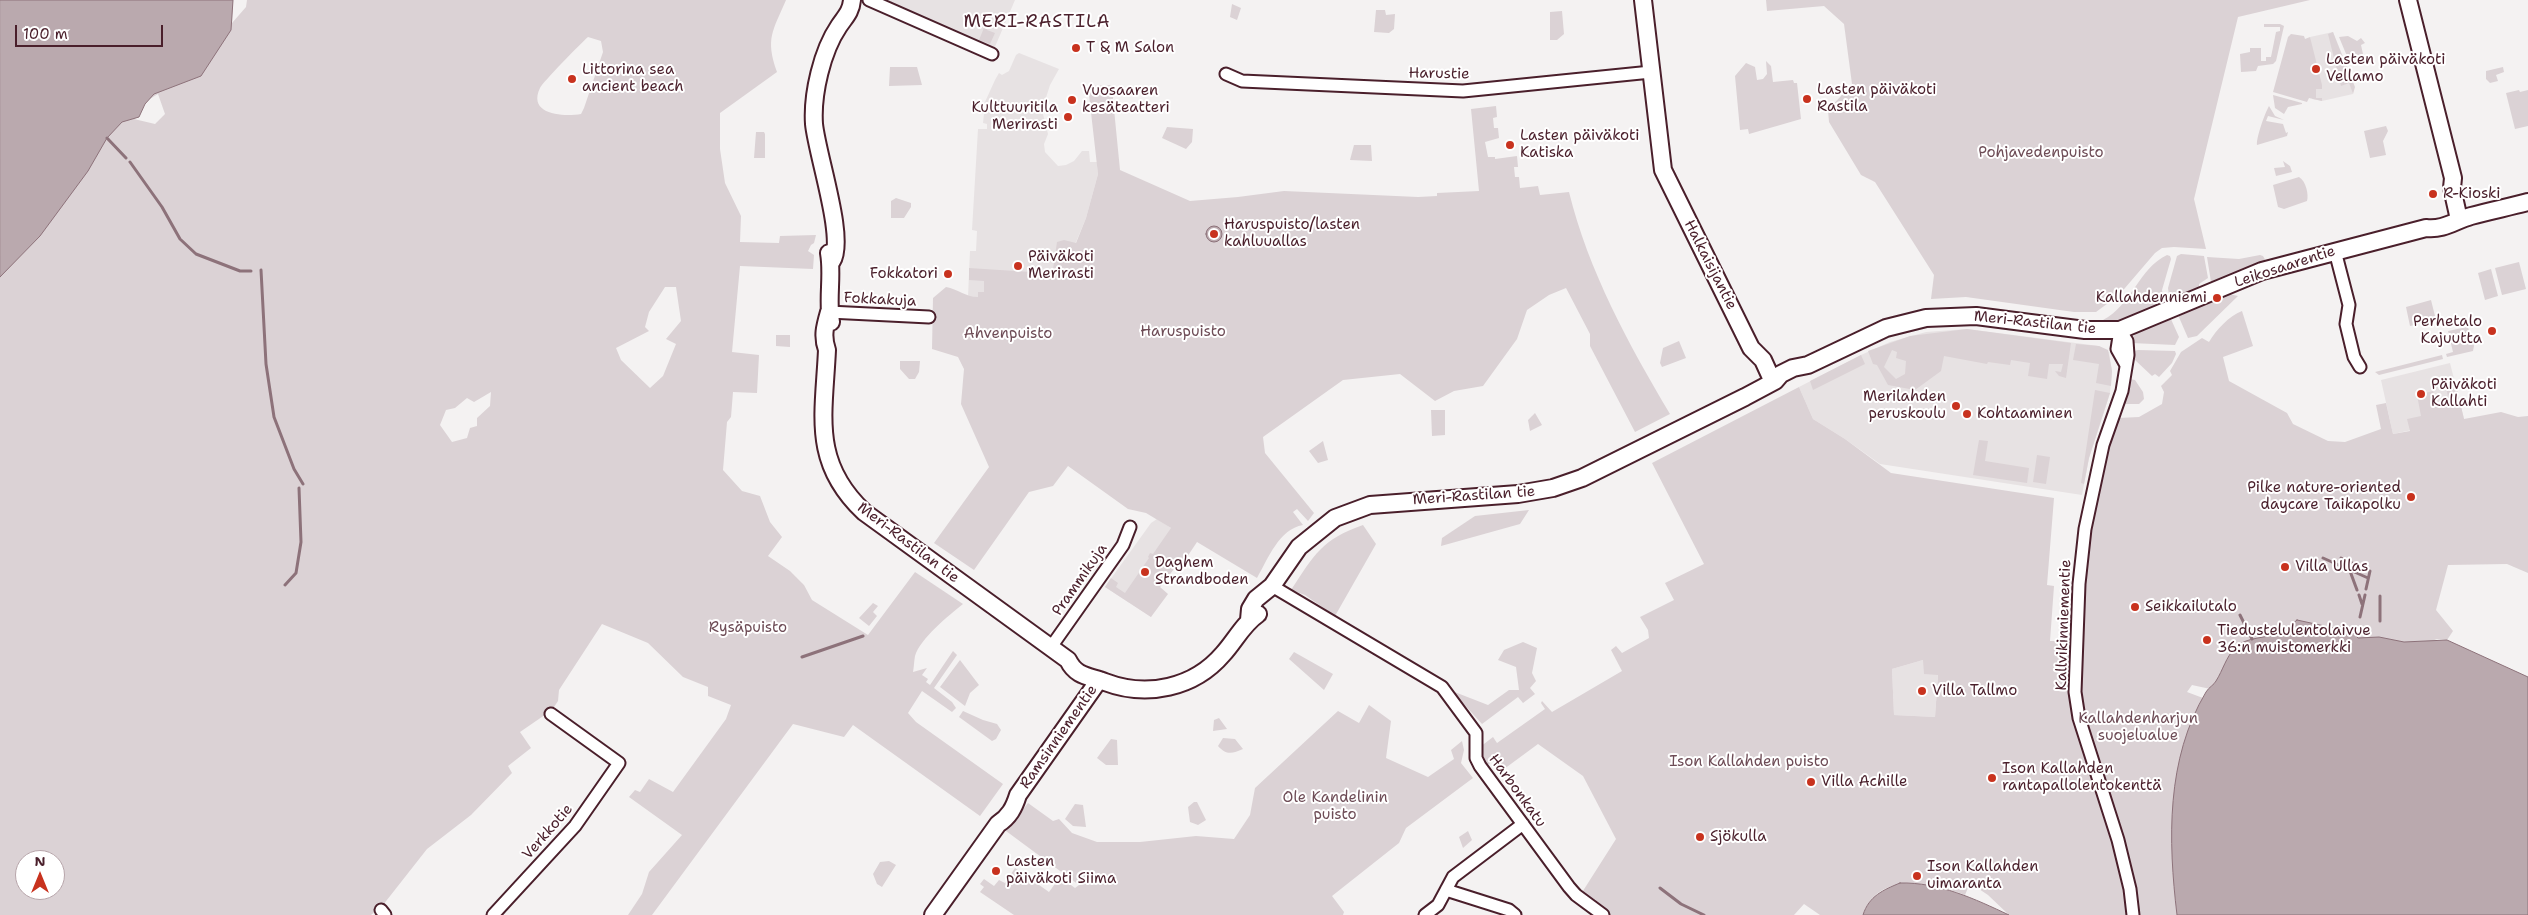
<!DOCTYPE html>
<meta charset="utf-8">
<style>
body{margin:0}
#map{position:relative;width:2528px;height:915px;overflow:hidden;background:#f4f2f2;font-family:"Shantell Sans",sans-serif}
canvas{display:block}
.north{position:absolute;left:15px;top:850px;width:50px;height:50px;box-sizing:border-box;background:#fff;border:1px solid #b7a5aa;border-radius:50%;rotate:0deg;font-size:14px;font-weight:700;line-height:20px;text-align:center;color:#4a1f2b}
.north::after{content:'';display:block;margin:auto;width:18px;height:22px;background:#c8321e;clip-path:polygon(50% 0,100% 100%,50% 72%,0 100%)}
.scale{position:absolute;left:15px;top:25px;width:148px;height:22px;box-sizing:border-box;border:2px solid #4a1f2b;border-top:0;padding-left:6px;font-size:15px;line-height:18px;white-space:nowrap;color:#4a1f2b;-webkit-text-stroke:4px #fff;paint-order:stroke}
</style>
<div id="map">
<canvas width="2528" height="915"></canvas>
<div class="north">N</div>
<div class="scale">100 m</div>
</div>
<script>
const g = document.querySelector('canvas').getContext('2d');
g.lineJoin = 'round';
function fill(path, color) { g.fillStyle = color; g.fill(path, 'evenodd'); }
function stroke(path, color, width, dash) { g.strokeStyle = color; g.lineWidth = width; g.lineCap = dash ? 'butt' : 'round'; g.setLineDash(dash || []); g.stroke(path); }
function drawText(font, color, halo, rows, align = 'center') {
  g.font = font + ' "Shantell Sans",sans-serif'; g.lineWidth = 4; g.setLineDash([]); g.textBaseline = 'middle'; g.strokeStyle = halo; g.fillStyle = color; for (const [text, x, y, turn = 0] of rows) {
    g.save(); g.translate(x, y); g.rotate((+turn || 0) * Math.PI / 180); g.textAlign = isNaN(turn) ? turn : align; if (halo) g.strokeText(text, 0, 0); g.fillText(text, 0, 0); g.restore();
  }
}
fill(new Path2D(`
 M 877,0 L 1015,0 L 994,49 Z
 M 2333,32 L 2353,94 L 2322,101 L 2312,99 L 2310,37 Z
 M 1019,53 L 1059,69 L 1050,85 L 1042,110 L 1048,134 L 1044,144 L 1045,152 L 1058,166 L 1066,165 L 1074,161 L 1082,151 L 1089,151 L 1090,162 L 1097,162 L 1098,174 L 1086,218 L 1051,302 L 968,297 L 970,251 L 976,251 L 977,231 L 972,230 L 978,129 L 987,129 L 987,124 L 983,123 L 984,114 L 980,113 L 995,80 L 999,73 L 1002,75 L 1009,71 L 1016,55 Z
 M 1967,329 L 2099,346 L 2109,352 L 2112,371 L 2110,393 L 2089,458 L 2082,495 L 1880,464 L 1845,439 L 1813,419 L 1799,387 L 1861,355 L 1890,342 L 1926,332 Z
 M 2450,363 L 2464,419 L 2393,434 L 2381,380 Z
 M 1157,519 L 1171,528 L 1181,566 L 1177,565 L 1160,587 L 1151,617 L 1105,587 L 1151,523 Z
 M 1923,660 L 1938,674 L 1935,717 L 1894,715 L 1892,669 Z`), '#e7e2e3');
fill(new Path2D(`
 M 233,0 L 232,23 L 246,7 L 247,0 L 786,0 C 773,31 765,38 777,72 L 720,113 L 720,149 L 725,183 L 741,216 L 740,242 L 779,243 L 780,236 L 816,235 L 814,243 L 811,245 L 808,251 L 814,255 L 813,269 L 740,266 L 732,352 L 759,355 L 757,393 L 733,392 L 731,417 L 727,422 L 723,470 L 742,491 L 760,496 L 770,522 L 782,537 L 768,556 L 790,571 L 804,585 L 812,600 L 868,635 L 915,572 L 963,604 C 949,615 920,639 915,656 C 914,661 914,667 913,672 L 927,668 L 922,675 L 928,679 L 926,682 L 930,685 L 953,651 L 957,655 L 934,688 L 952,702 L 956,708 L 952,712 L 922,691 L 908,713 L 916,722 L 1003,784 L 980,816 L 853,725 L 844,737 L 793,724 L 652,915 L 628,915 L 642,894 L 649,872 L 682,835 L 629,797 L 635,790 L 640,792 L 649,779 L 673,792 L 726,719 L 731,705 L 708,696 L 708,687 L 683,677 L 648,643 L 602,624 L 559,690 L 558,701 L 552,710 L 520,732 L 531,748 L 508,766 L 512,773 L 471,815 L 427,849 L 383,905 L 371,915 L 0,915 L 0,228 L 132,107 L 139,117 L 134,119 L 155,124 L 165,114 L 158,94 L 148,100 L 144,99 ZM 588,37 L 601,41 L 603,52 L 584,108 L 581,114 C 564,117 527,115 540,88 C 542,83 582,42 588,37 ZM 665,287 L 676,287 L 681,321 L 666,339 L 676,344 L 663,376 L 650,388 L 621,360 L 616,348 L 649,331 L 645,327 L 649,312 ZM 491,392 L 490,406 L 477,418 L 477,426 L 470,428 L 467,438 L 452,442 L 440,425 L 446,410 L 455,408 L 467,398 L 474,402 ZM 25,860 L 55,860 L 55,890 L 25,890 Z
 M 1766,0 L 2310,0 L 2238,17 L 2194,199 L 2206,249 L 2174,247 L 2162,248 L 2155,253 L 2119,295 L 2096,312 L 2074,312 L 1966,297 L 1931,299 L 1934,275 L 1875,182 L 1861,175 L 1829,122 L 1828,110 L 1852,84 L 1844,24 L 1824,6 L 1767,11 Z
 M 1232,4 L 1241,8 L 1237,20 L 1230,17 Z
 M 1376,10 L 1385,10 L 1386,15 L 1395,14 L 1394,29 L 1389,33 L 1374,32 Z
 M 1562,11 L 1564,34 L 1557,40 L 1550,40 L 1550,12 Z
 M 988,18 L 991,19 L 987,30 L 995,33 L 990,44 L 979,40 Z
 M 2264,24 L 2280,24 L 2284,26 L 2276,61 L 2273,64 L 2258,66 L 2256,71 L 2241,72 L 2240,54 L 2250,52 L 2250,48 L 2261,48 L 2261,61 L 2266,61 L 2266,57 L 2271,57 L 2276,32 L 2280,31 L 2280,27 L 2264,27 Z
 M 2333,32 L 2355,87 L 2353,94 L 2349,83 L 2341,86 L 2328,34 Z
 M 2291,34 L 2304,36 L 2305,39 L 2310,37 L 2322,85 L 2322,89 L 2316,89 L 2316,98 L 2322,98 L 2322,101 L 2309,98 L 2307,102 L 2273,92 L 2288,37 Z
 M 2348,36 L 2357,41 L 2361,38 L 2365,43 L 2361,45 L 2363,54 L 2349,61 L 2339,37 Z
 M 1766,61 L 1771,66 L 1773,82 L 1793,80 L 1794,83 L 1797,83 L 1801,119 L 1749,134 L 1748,129 L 1740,130 L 1735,76 L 1746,63 L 1755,67 L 1757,80 L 1763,79 L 1767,74 Z
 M 890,67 L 917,67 L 922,85 L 889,86 Z
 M 2503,67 L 2504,72 L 2496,75 L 2498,81 L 2490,83 L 2486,79 L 2486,71 Z
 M 1114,85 L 1113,99 L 1120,170 L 1190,201 L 1238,197 L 1284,191 L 1418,197 L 1437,196 L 1437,193 L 1479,191 L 1471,109 L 1496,106 L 1497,117 L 1493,118 L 1494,128 L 1498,128 L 1499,138 L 1485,142 L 1488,157 L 1495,157 L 1495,159 L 1517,156 L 1518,167 L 1514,167 L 1515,177 L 1519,177 L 1520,188 L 1538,186 L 1540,195 L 1569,192 C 1588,270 1629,345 1670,414 L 1635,432 L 1590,346 L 1590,334 L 1566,288 L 1549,295 L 1527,310 L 1517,339 L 1483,386 L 1454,391 L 1435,401 L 1400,374 L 1343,380 L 1263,437 L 1265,453 L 1314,513 L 1308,521 L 1297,509 L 1293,512 L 1303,525 C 1279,529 1268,559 1257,578 L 1197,542 L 1181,566 L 1177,565 L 1160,587 L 1168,594 L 1151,617 L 1105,587 L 1111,578 L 1118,583 L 1116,587 L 1125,593 L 1149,558 L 1148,557 L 1150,553 L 1153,554 L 1171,528 L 1146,513 L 1128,509 L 1068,466 L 1053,486 L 1029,492 L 974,570 L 934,543 L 989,467 L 961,404 L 964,369 L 958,357 L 932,349 L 933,298 L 946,287 C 958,289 965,297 978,297 L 978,292 L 984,292 L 984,281 L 969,280 L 969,268 L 1046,273 L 1046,269 L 1053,269 L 1057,242 L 1064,240 L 1076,243 L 1086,218 L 1098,174 L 1088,86 Z
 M 2519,90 L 2520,92 L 2528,90 L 2528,126 L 2515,129 L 2506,93 Z
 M 2273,95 L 2302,103 L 2302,104 L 2288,107 L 2284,114 L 2275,108 Z
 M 2269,106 L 2275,116 L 2284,120 L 2268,116 L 2266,121 L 2283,124 L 2286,133 L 2288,132 L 2287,136 L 2257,145 C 2256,138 2265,113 2269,106 Z
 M 2386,126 L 2388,131 L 2383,141 L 2386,155 L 2370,158 L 2364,131 Z
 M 1167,127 L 1193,129 L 1192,142 L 1186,149 L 1162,138 Z
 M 756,132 L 764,132 L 765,134 L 765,158 L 754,158 Z
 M 1354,145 L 1371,145 L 1372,161 L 1350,160 Z
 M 2283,161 L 2290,166 L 2292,172 L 2276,176 L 2274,168 L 2285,167 Z
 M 2299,177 C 2306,181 2309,195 2307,201 L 2284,209 L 2278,207 L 2273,185 Z
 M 896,198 L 911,203 L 911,207 L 904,218 L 891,218 L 891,201 Z
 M 2181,254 L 2204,256 L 2208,278 L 2199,284 L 2199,290 L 2170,302 L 2168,288 L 2177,256 Z
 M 2167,255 L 2170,256 L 2171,259 L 2162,290 L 2165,305 L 2132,320 L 2104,325 L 2103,320 C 2132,305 2139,268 2167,255 Z
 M 2260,255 L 2263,256 L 2267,263 L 2224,280 L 2220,278 L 2211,282 L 2207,257 L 2239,259 Z
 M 2519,262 L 2526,289 L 2502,295 L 2495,268 Z
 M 2491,269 L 2498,296 L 2485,300 L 2478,273 Z
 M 2229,294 L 2238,296 L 2197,336 L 2188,338 L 2178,315 Z
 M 2431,300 L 2436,320 L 2410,326 L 2406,307 Z
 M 2242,311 L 2253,346 L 2223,357 L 2229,381 L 2287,413 L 2293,424 L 2328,441 L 2345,442 L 2381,429 L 2376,405 L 2386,403 L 2393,434 L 2410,431 L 2407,419 L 2421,416 L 2417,395 L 2433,391 L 2437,405 L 2449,402 L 2446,387 L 2456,385 L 2464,419 L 2501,412 L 2518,417 L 2528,416 L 2528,573 L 2507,564 L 2448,565 L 2436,610 L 2453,631 L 2447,640 L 2437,639 L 2424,644 L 2358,638 L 2248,640 L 2215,690 L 2192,685 L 2187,692 L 2203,698 C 2169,771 2167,836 2177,915 L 2009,915 L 1988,895 L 1970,883 L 1965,895 C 1932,882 1877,871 1863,915 L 1820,915 L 1804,904 L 1794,915 L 1610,915 L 1581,894 L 1616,839 L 1583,776 L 1538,744 L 1500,772 L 1493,761 L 1486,766 L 1480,758 L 1480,747 L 1493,737 L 1497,743 L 1545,709 L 1541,703 L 1542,701 L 1552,712 L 1622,671 L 1611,650 L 1616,646 L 1622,653 L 1649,638 L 1648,630 L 1640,617 L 1674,600 L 1665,583 L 1704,564 L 1652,463 L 1799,387 L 1813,419 L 1845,439 L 1891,473 L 2054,498 L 2047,585 L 2054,586 L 2050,641 L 2066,641 L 2065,653 L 2080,656 L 2089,550 L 2099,482 L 2118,418 L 2139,417 L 2162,404 L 2164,392 L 2161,386 L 2172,375 L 2170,371 L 2181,352 L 2202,338 L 2209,342 C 2216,330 2229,316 2242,311 ZM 1923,660 L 1924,674 L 1938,675 L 1935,717 L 1894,715 L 1892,669 Z
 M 2170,317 L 2179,337 L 2175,345 L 2131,343 C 2134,327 2157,323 2170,317 Z
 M 2465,318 L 2474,346 L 2473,351 L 2447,357 L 2446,354 L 2453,352 L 2448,331 L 2467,327 Z
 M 1967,329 L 2071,343 L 2066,378 L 2059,376 L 2055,371 L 2061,372 L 2063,364 L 2049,364 L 2047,379 L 2028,376 L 2030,363 L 2011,360 L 2010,365 L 1988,362 L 1987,364 L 1944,356 L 1941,371 L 1915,390 L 1888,385 L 1877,365 L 1873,364 L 1868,351 L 1910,336 ZM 1892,350 L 1897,352 L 1896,358 L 1906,361 L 1905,374 L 1896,379 L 1884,367 Z
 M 776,335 L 790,335 L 790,347 L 776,346 Z
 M 1679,341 L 1686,358 L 1662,367 L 1660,363 L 1663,348 Z
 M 2076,344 L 2099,346 L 2108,350 L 2112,371 L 2111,386 L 2096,383 L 2099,364 L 2073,360 Z
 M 2138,350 L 2175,351 L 2176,354 L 2172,363 L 2159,377 L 2155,374 L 2152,376 L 2135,360 L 2134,351 Z
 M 1861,355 L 1865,364 L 1813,390 L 1810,381 Z
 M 2442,355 L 2443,359 L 2379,375 L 2375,372 Z
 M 900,361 L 920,361 L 919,372 L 915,379 L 909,379 L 900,369 Z
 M 2130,379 L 2135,380 L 2143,392 L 2144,399 L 2139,404 L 2124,404 Z
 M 2095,390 L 2110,393 L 2089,458 L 2084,484 L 2081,483 Z
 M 1431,410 L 1445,410 L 1445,435 L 1432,436 Z
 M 1535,413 L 1542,425 L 1530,431 L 1528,420 Z
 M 1979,440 L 1988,441 L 1985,461 L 2029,468 L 2027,483 L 1973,475 Z
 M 1323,441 L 1328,460 L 1318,463 L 1309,451 Z
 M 2037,455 L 2050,457 L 2046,484 L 2033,482 Z
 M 1529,510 L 1520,524 L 1441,546 L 1442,538 L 1475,516 Z
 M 1363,525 L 1376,544 L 1335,616 L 1305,595 L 1291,590 C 1314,555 1322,539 1363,525 Z
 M 873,603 L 878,606 L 873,612 L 877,616 L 869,626 L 859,618 Z
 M 1523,642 L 1537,648 L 1532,673 L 1536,681 L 1530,688 L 1535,694 L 1523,703 L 1518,697 L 1482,724 L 1452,691 L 1488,705 L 1509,690 L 1519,690 L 1516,667 L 1498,660 L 1504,650 Z
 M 1294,652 L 1333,674 L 1324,690 L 1289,659 Z
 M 960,660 L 979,685 L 970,693 L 965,706 L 940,687 Z
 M 1369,705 L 1391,721 L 1386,758 L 1428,777 L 1454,759 L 1451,750 L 1462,741 L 1464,750 L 1461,763 L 1473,778 L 1406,828 L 1399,843 L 1332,896 L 1344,912 L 1343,915 L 1014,915 L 980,892 L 984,887 L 980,884 L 984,879 L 994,886 L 999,880 L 1005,883 L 1015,868 L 1049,892 L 1060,877 L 1075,888 L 1079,885 L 1006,831 L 1028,803 L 1053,821 L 1059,819 L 1072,833 L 1097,842 L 1140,842 L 1196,836 L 1234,839 L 1250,815 L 1255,788 L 1338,711 L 1359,723 Z
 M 963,711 L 983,720 L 997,724 L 1001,730 L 996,739 L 992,741 L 959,717 Z
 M 1219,718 L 1227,729 L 1213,731 L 1214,720 Z
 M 1223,738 L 1235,739 L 1243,749 C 1232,754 1226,755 1218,746 Z
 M 1111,739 L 1117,740 L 1118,765 L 1106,765 L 1097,758 Z
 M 1194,802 L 1197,802 L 1206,820 L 1198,825 L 1190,822 L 1188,807 Z
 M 1075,804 L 1083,805 L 1086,827 L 1073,826 L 1065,819 Z
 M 1468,831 L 1472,840 L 1463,848 L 1459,837 Z
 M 889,861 L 896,865 L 882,887 L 877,884 L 873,874 L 880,862 Z`), '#dbd2d5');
const water = new Path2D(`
 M 0,0 L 233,0 L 231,30 L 201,76 L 154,94 L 145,104 L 139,117 L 122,122 L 107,138 L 88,171 L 40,236 L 0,277 Z
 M1206 234a8 8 0 1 1 16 0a8 8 0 1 1-16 0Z
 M 2297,620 L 2352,632 L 2358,638 L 2379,637 L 2404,642 L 2447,640 L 2528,677 L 2528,915 L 2177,915 C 2168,840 2166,759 2206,692 C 2209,687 2214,685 2216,681 C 2223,670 2226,657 2235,648 C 2246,636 2267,639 2282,632 C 2287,629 2292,624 2297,620 Z
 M 1900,883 C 1939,882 1975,899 2009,915 L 1863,915 C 1869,896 1883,890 1900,883 Z`);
fill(water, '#baa9ae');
stroke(water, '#8d727a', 1);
stroke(new Path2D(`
 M 107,138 L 126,158
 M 130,162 L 162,207 L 180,239 L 196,254 L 240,271 L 251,271
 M 261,270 L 266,364 L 274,417 L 294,469 L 303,484
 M 2323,558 L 2368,578
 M 2341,558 L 2370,571 L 2366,589
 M 2350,571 L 2357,590
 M 285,585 L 296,573 L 301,542 L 299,488
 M 2359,595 L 2362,604
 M 2240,615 L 2252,639
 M 2360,617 L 2365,595
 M 2380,621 L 2380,596
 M 802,657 L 863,636
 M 1660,888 L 1681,904 L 1704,915`), '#8d727a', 3);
const street = new Path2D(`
 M 869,0 L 992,54
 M 1226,74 L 1242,81 L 1463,91 L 1651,72
 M 2335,251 L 2349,305 L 2346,324 L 2354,357 L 2360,367
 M 829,312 L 929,317
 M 2120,330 L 2127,341 L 2128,355 L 2122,391 L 2103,445 L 2085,529 L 2079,584 L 2075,692 L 2079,718 L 2118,840 L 2130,889 L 2133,915
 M 2120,330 L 2117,349 L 2126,365
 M 1272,586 L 1442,687 L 1476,733 L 1476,758 L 1480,766 L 1569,887 L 1576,895 L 1603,915
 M 1051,647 L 1123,545 L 1130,527
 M 1446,890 L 1509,910 L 1515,915
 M 381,910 L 385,915
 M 493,915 L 575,826 L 619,763 L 551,714
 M 1425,915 L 1438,905 L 1453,877 L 1523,824`);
const secondary = new Path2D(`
 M 1643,0 L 1663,170 L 1751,348 L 1763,360 L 1773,382
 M 2408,0 L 2453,178 L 2452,188 L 2458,215
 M 829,253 C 833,275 827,299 831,322
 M 832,261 C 846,239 817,155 814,124 C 812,94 822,51 839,26 C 845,17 851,12 852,0
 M 829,312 C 825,326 822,336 827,350 C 824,415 811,462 864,512 L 1068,660 C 1076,677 1090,676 1105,682 C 1147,698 1194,688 1223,654 C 1235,641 1243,624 1258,614
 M 1249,620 L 1250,609 L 1256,599 L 1272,586 L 1299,547 L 1335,518 L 1370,505 L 1518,494 L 1553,488 L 1582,478 L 1745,397 L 1775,381 L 1781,374 L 1793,368 L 1808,365 L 1886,328 L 1926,318 L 1976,316 L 2085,330 L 2120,330 L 2262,271 L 2426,228 C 2444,230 2454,221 2471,216 C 2489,211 2509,207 2528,202
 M 933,915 L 998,824 C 1009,817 1014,808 1018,795 L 1099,680`);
stroke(street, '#4a1f2b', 15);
stroke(secondary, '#4a1f2b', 20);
stroke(street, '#fff', 11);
stroke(secondary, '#fff', 16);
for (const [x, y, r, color] of [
 [1076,48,5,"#c8321e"],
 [2316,69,5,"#c8321e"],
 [572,79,5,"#c8321e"],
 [1807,99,5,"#c8321e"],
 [1072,100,5,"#c8321e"],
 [1068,117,5,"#c8321e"],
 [1510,145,5,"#c8321e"],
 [2433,194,5,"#c8321e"],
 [1214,234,5,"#c8321e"],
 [1018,266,5,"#c8321e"],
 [948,274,5,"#c8321e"],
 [2217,298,5,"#c8321e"],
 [2492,331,5,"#c8321e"],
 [2421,394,5,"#c8321e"],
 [1956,406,5,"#c8321e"],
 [1967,414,5,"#c8321e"],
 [2411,497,5,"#c8321e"],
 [2285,567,5,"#c8321e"],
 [1145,572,5,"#c8321e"],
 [2135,607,5,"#c8321e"],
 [2207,640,5,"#c8321e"],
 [1922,691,5,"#c8321e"],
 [1992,778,5,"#c8321e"],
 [1811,782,5,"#c8321e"],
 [1700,837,5,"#c8321e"],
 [996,871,5,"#c8321e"],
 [1917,876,5,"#c8321e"]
]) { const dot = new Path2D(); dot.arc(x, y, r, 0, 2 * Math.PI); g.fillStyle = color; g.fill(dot); stroke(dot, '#fff', 2); }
drawText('15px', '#4a1f2b', '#fff', [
 ["T & M Salon",1086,48],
 ["Lasten päiväkoti",2326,60],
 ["Vellamo",2326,77],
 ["Littorina sea",582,70],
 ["ancient beach",582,87],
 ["Lasten päiväkoti",1817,90],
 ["Rastila",1817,107],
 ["Vuosaaren",1082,91],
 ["kesäteatteri",1082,108],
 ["Kulttuuritila",1058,108,"right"],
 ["Merirasti",1058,125,"right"],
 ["Lasten päiväkoti",1520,136],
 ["Katiska",1520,153],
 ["R-Kioski",2443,194],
 ["Haruspuisto/lasten",1224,225],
 ["kahluuallas",1224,242],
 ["Päiväkoti",1028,257],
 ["Merirasti",1028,274],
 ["Fokkatori",938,274,"right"],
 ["Kallahdenniemi",2207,298,"right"],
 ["Perhetalo",2482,322,"right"],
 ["Kajuutta",2482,339,"right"],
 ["Päiväkoti",2431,385],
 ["Kallahti",2431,402],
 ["Merilahden",1946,397,"right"],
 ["peruskoulu",1946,414,"right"],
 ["Kohtaaminen",1977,414],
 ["Pilke nature-oriented",2401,488,"right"],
 ["daycare Taikapolku",2401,505,"right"],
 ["Daghem",1155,563],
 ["Strandboden",1155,580],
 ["Villa Ullas",2295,567],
 ["Seikkailutalo",2145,607],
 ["Tiedustelulentolaivue",2217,631],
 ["36:n muistomerkki",2217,648],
 ["Villa Tallmo",1932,691],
 ["Ison Kallahden",2002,769],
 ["rantapallolentokenttä",2002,786],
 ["Villa Achille",1821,782],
 ["Sjökulla",1710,837],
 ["Lasten",1006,862],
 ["päiväkoti Siima",1006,879],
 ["Ison Kallahden",1927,867],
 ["uimaranta",1927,884]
], 'left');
drawText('15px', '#4a1f2b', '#fff', [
 ["Harustie",1439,74,1],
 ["Halkaisijantie",1710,265,63],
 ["Leikosaarentie",2285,267,-18],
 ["Fokkakuja",880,300,3],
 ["Meri-Rastilan tie",2035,323,6],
 ["Meri-Rastilan tie",1474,496,-4],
 ["Meri-Rastilan tie",908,543,37],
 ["Prammikuja",1080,580,-55],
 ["Kallvikinniementie",2064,625,-88],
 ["Ramsinniementie",1059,737,-55],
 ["Harbonkatu",1517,791,54],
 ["Verkkotie",548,832,-49]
]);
drawText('15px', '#6e4c56', '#fff', [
 ["Pohjavedenpuisto",2041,153],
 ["Haruspuisto",1183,332],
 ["Ahvenpuisto",1008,334],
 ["Rysäpuisto",748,628],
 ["Kallahdenharjun",2138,719],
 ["suojelualue",2138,736],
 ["Ison Kallahden puisto",1749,762],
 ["Ole Kandelinin",1335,798],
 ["puisto",1335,815]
]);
g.letterSpacing = '1px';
drawText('18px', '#4a1f2b', '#fff', [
 ["MERI-RASTILA",1037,22]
]);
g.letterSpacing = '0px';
</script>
